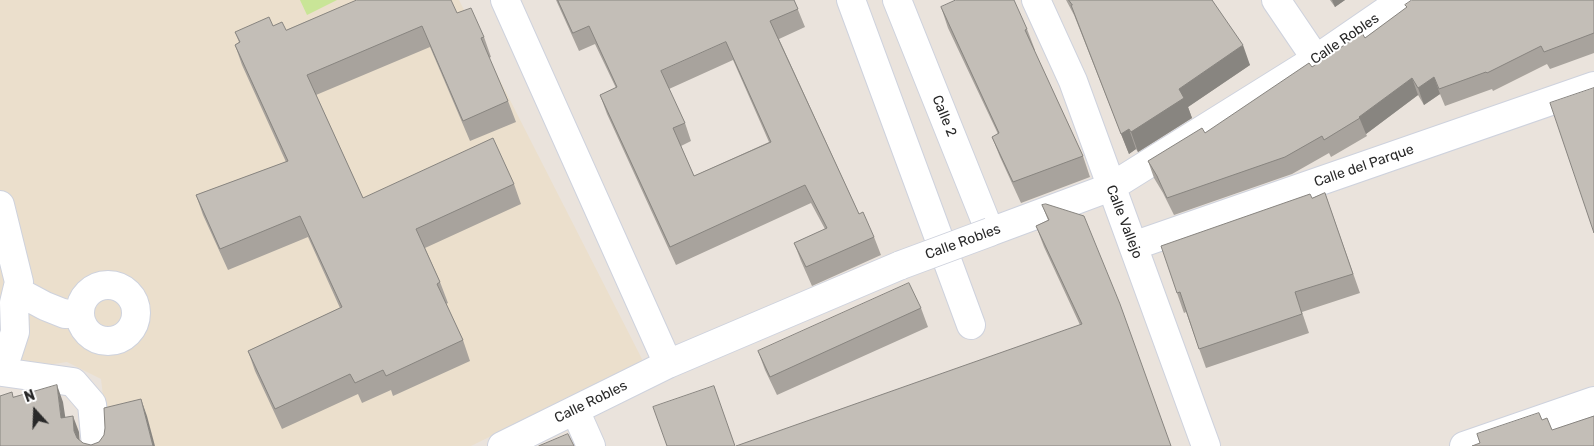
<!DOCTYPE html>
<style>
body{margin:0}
#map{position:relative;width:1594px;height:446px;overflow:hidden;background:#eae3dc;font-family:Rubik,sans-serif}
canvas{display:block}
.north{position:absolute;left:10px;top:386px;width:50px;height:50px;-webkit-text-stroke:4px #fff;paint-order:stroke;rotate:340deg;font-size:14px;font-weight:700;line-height:20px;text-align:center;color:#292929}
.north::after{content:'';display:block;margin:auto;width:18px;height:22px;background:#292929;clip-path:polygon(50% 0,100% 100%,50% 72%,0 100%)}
</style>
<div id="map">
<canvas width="1594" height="446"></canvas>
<div class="north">N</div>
</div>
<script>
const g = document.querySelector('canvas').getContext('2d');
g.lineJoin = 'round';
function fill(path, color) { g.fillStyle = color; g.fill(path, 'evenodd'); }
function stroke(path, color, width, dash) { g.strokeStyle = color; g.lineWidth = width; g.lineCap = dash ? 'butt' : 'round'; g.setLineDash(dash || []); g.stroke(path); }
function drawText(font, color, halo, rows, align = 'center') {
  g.font = font + ' Rubik,sans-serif'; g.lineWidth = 4; g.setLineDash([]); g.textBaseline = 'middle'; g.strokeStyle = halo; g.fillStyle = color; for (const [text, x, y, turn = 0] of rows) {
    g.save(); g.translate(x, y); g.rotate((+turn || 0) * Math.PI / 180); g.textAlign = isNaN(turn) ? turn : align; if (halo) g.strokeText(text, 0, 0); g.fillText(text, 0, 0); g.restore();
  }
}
fill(new Path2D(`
 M 0,0 L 459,0 L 643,361 L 471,446 L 109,446 L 101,379 L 67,362 L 0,372 Z`), '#ebdfcc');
fill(new Path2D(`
 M 300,0 L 337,0 L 307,15 Z`), '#c9e597');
const minor = new Path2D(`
 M 505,0 L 668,364
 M 851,0 L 971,325
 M 897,0 L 990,232 L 1111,187 L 1316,59 L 1402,0
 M 1036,0 L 1073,81 L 1206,446
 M 1276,0 L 1316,59
 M 0,205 L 19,282 L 14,303 L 15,332 L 2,372 L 73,382 L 92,404 L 96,446
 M 1133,246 L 1594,86
 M80 313a28 28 0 1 1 56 0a28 28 0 1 1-56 0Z
 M 17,291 L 45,306 L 65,314 L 80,312
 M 575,410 L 591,446
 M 502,446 L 668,364 L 901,265
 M 1464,446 L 1594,401`);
stroke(minor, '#ced2dd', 30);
stroke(minor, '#fff', 28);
const minorBridge = new Path2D(`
 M 901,265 L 990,232`);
stroke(minorBridge, '#ced2dd', 30, []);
stroke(minorBridge, '#fff', 28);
fill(new Path2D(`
 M 556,0 L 794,0 L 805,27 L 779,39 L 859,214 L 874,237 L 881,255 L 812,286 L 801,261 L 794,243 L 825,229 L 811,203 L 676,265 L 607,114 L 600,95 L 616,88 L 595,44 L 579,51 ZM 733,60 L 769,142 L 694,176 L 681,146 L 691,141 L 685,123 L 669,89 Z
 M 1066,0 L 1212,0 L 1250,65 L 1188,107 L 1192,118 L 1138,152 L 1136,149 L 1129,154 L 1074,15 Z
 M 1330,0 L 1345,0 L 1335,7 Z
 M 1594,0 L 1594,53 L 1550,69 L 1547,64 L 1493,91 L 1492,89 L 1445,106 L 1440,94 L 1424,105 L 1418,95 L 1366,134 L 1367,136 L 1331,157 L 1329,153 L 1292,174 L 1174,215 L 1163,193 L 1154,178 L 1148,161 L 1205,133 L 1312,67 L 1365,38 L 1407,8 L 1405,5 Z
 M 941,7 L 1027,29 L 1035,50 L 1034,50 L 1083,156 L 1090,177 L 1021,203 L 1000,157 L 992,137 L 998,134 L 948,28 Z
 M 457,13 L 484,37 L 491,57 L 489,58 L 508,101 L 516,122 L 470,141 L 430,47 L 316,95 L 363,198 L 514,184 L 521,204 L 425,248 L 440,282 L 448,303 L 446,304 L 463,340 L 470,361 L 393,396 L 391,390 L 362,403 L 358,394 L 282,429 L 255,371 L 248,351 L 340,308 L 308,237 L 228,270 L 203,215 L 196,195 L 286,162 L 242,65 L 235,45 L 239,42 L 235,32 L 273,26 L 286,30 Z
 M 1325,193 L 1360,293 L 1302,312 L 1309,333 L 1206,368 L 1186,312 L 1184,313 L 1177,293 L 1312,198 Z
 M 1042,205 L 1171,446 L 1080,325 L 1044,247 L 1036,226 L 1048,220 Z
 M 921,308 L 928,327 L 777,395 L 765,370 L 758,351 Z`), '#a8a39d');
fill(new Path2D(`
 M 1332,0 L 1345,0 L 1335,7 Z
 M 1243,45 L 1250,65 L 1188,107 L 1192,118 L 1138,152 L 1131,132 L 1179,89 Z
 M 1434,77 L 1440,94 L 1424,105 L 1418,88 Z
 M 1412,78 L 1418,95 L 1366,134 L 1359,117 Z
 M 1129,129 L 1136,149 L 1129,154 L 1121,134 Z
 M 57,385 L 63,402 L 68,435 L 61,418 Z
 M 141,399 L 147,416 L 155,446 L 153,446 Z
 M 73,416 L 79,432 L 80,446 L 74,431 Z`), '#888580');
const building = new Path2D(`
 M 357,0 L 451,0 L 457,13 L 471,8 L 484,37 L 481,38 L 508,101 L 463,121 L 422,26 L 307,75 L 363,198 L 493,138 L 514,184 L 416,229 L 440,282 L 437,284 L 463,340 L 386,376 L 383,370 L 355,383 L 350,374 L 275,409 L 248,351 L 342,307 L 300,216 L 220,249 L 196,195 L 288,161 L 235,45 L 240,42 L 235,32 L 269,17 L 273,26 L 282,22 L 286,30 Z
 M 558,0 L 794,0 L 798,9 L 770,21 L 859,214 L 863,212 L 874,237 L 806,267 L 794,243 L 827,228 L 805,185 L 670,247 L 600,95 L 617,87 L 589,26 L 573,33 ZM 726,42 L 771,142 L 694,176 L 673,128 L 685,123 L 661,71 Z
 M 956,0 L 1014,0 L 1027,29 L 1025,30 L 1083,156 L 1013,182 L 992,137 L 999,133 L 941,7 Z
 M 1069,0 L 1212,0 L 1243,45 L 1179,89 L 1184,98 L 1131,132 L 1129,129 L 1121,134 L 1071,5 L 1072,5 Z
 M 1412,0 L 1594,0 L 1594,33 L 1544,52 L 1541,46 L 1487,73 L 1486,72 L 1439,89 L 1434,77 L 1418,88 L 1412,78 L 1359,117 L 1360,118 L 1324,140 L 1322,136 L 1285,157 L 1167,198 L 1157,176 L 1148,161 L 1202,128 L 1205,133 L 1309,63 L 1312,67 L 1362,33 L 1365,38 L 1407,7 L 1405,5 Z
 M 1594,88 L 1594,233 L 1550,103 Z
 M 1325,193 L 1353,274 L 1295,292 L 1302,314 L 1199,349 L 1180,292 L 1177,293 L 1161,246 L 1310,194 L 1312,198 Z
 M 1046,204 L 1084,216 L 1120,304 L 1171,446 L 736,446 L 1082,324 L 1036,226 L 1049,220 L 1042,205 Z
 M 909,283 L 921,308 L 770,377 L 758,351 Z
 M 57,385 L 61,418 L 73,416 L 74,431 L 77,438 L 83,443 L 91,445 L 99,442 L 104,435 L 105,428 L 104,408 L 141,399 L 153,446 L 0,446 L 0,396 L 12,392 L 13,397 Z
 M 714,386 L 735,446 L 667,446 L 653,407 Z
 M 1539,413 L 1542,420 L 1547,418 L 1552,430 L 1594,416 L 1594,446 L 1472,446 L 1480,443 L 1477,434 Z
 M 568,434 L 574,446 L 539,446 Z`);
fill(building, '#c3beb7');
stroke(building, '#888580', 1);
drawText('14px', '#292929', '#fff', [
 ["Calle Robles",1345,39,-34],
 ["Calle 2",944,116,68],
 ["Calle del Parque",1364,166,-19],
 ["Calle Vallejo",1124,222,69],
 ["Calle Robles",963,242,-20],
 ["Calle Robles",591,402,-26]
]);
</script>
